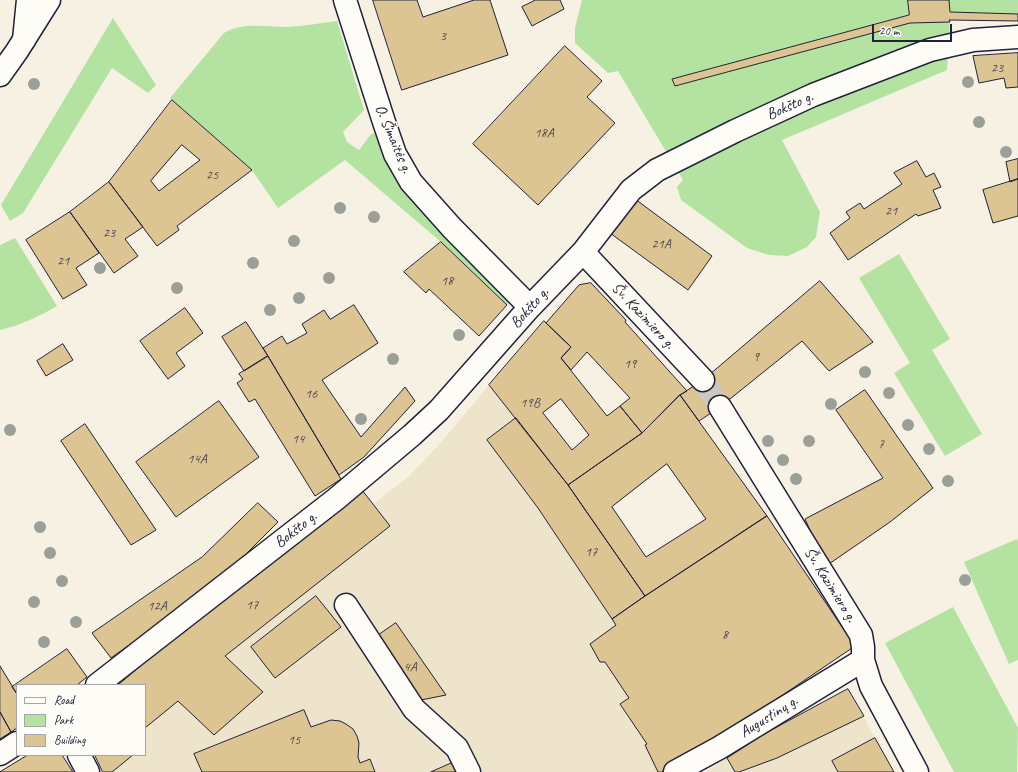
<!DOCTYPE html>
<meta charset="utf-8">
<style>
body{margin:0}
#map{position:relative;width:1018px;height:772px;overflow:hidden;background:#f6f1e3;font-family:Caveat,sans-serif}
canvas{display:block}
.legend{position:absolute;left:16px;top:684px;width:130px;height:72px;box-sizing:border-box;background:#fdfcf7;border:1px solid #a5a5ac;margin:0;padding:5px 7px;list-style:none;font-size:12px;color:#22223b}
.legend li{display:flex;align-items:center;gap:8px;height:20px}
.legend b{width:20px;border:1px solid #a5a5ac}
.scale{position:absolute;left:872px;top:24px;width:80px;height:18px;box-sizing:border-box;border:2px solid #22223b;border-top:0;padding-left:5px;font-size:12px;line-height:14px;white-space:nowrap;color:#22223b;-webkit-text-stroke:3px #fdfcf7;paint-order:stroke}
</style>
<div id="map">
<canvas width="1018" height="772"></canvas>
<ul class="legend">
<li><b style="height:5px;background:#fdfcf7"></b>Road</li>
<li><b style="height:11px;background:#b4e3a1"></b>Park</li>
<li><b style="height:11px;background:#dcc493"></b>Building</li>
</ul>
<div class="scale">20 m</div>
</div>
<script>
const g = document.querySelector('canvas').getContext('2d');
g.lineJoin = 'round';
function fill(path, color) { g.fillStyle = color; g.fill(path, 'evenodd'); }
function stroke(path, color, width, dash) { g.strokeStyle = color; g.lineWidth = width; g.lineCap = dash ? 'butt' : 'round'; g.setLineDash(dash || []); g.stroke(path); }
function drawText(font, color, halo, rows, align = 'center') {
  g.font = font + ' Caveat,sans-serif'; g.lineWidth = 3; g.setLineDash([]); g.textBaseline = 'middle'; g.strokeStyle = halo; g.fillStyle = color; for (const [text, x, y, turn = 0] of rows) {
    g.save(); g.translate(x, y); g.rotate((+turn || 0) * Math.PI / 180); g.textAlign = isNaN(turn) ? turn : align; if (halo) g.strokeText(text, 0, 0); g.fillText(text, 0, 0); g.restore();
  }
}
fill(new Path2D(`
 M 489,385 L 516,418 L 487,440 L 538,508 L 612,619 L 855,646 L 709,745 L 662,772 L 103,772 L 95,755 L 145,755 L 145,685 L 118,685 L 191,623 L 373,504 L 407,478 L 436,448 Z
 M 848,689 L 894,772 L 705,772 L 764,734 Z`), '#eee4cb');
fill(new Path2D(`
 M 582,0 L 1018,0 L 1018,21 L 950,20 L 947,70 L 782,140 L 820,212 L 816,237 L 807,247 L 788,256 L 769,255 L 747,248 L 681,200 L 677,187 L 683,180 L 618,71 L 608,73 L 575,43 L 575,28 Z
 M 113,18 L 156,85 L 148,93 L 112,68 L 23,213 L 10,221 L 1,205 Z
 M 337,21 L 364,110 L 343,132 L 347,142 L 359,150 L 371,134 L 378,132 L 511,300 L 507,305 L 441,242 L 345,160 L 278,208 L 252,170 L 170,98 L 224,33 C 243,22 266,27 287,27 C 304,26 320,23 337,21 Z
 M 15,238 L 57,306 C 38,317 21,325 0,330 L 0,245 Z
 M 899,254 L 950,339 L 932,350 L 982,434 L 945,456 L 894,373 L 910,363 L 859,278 Z
 M 1017,539 L 1018,541 L 1018,660 L 1009,664 L 964,562 Z
 M 953,607 L 1018,728 L 1017,772 L 954,772 L 885,643 Z`), '#b4e3a1');
const building = new Path2D(`
 M 373,0 L 417,0 L 423,17 L 474,0 L 490,0 L 508,55 L 402,90 Z
 M 536,0 L 560,0 L 564,9 L 532,26 L 522,7 Z
 M 908,0 L 949,0 L 950,12 L 1018,14 L 1018,21 L 949,20 L 950,22 L 910,23 L 675,86 L 672,79 L 909,15 Z
 M 565,46 L 602,81 L 587,97 L 615,123 L 538,205 L 473,144 Z
 M 1018,53 L 1018,87 L 1006,88 L 1004,78 L 979,83 L 973,56 Z
 M 172,100 L 252,170 L 177,226 L 179,230 L 157,246 L 109,182 ZM 182,145 L 200,160 L 159,191 L 151,181 Z
 M 1018,159 L 1018,179 L 1010,182 L 1006,162 Z
 M 917,161 L 926,177 L 934,173 L 941,187 L 933,190 L 941,208 L 918,216 L 916,214 L 848,260 L 830,233 L 850,218 L 846,212 L 860,203 L 864,209 L 902,184 L 894,173 Z
 M 1018,179 L 1018,216 L 993,223 L 983,190 Z
 M 109,182 L 143,227 L 125,239 L 138,256 L 114,273 L 70,212 Z
 M 635,199 L 712,256 L 688,290 L 610,233 Z
 M 70,212 L 99,253 L 76,268 L 87,285 L 63,299 L 26,240 Z
 M 441,242 L 507,305 L 479,336 L 429,289 L 426,293 L 404,272 Z
 M 820,281 L 873,342 L 829,371 L 802,341 L 720,407 L 699,421 L 680,395 L 703,380 Z
 M 591,283 L 626,320 L 625,322 L 687,391 L 680,395 L 642,433 L 620,406 L 630,398 L 587,352 L 571,370 L 561,358 L 571,347 L 546,323 L 579,285 Z
 M 354,305 L 378,343 L 322,380 L 361,437 L 405,387 L 415,401 L 364,457 L 339,475 L 263,348 L 282,336 L 287,344 L 307,333 L 302,324 L 324,310 L 330,319 Z
 M 185,308 L 203,333 L 176,353 L 185,366 L 168,379 L 140,341 Z
 M 544,321 L 571,347 L 561,358 L 607,416 L 620,406 L 642,433 L 568,485 L 489,385 ZM 561,399 L 589,435 L 572,450 L 543,413 Z
 M 246,322 L 268,356 L 244,371 L 222,337 Z
 M 63,344 L 73,360 L 46,376 L 37,361 Z
 M 268,356 L 341,479 L 315,496 L 255,399 L 249,402 L 237,383 L 243,379 L 239,374 Z
 M 865,390 L 933,488 L 890,522 L 826,566 L 805,519 L 883,478 L 836,410 Z
 M 680,395 L 767,516 L 645,596 L 568,485 L 642,433 ZM 667,464 L 706,519 L 646,557 L 612,507 Z
 M 219,401 L 259,457 L 176,517 L 136,462 Z
 M 516,418 L 568,485 L 645,596 L 612,619 L 538,508 L 487,440 Z
 M 85,424 L 156,530 L 131,545 L 61,441 Z
 M 362,490 L 390,526 L 225,656 L 263,692 L 214,735 L 178,701 L 145,728 L 145,685 L 118,685 L 191,623 Z
 M 258,503 L 278,522 L 220,580 L 111,658 L 92,633 L 202,557 Z
 M 767,516 L 855,646 L 709,745 L 662,772 L 658,772 L 645,745 L 647,744 L 620,704 L 629,698 L 605,662 L 600,662 L 590,644 L 616,625 L 612,619 L 645,596 Z
 M 316,596 L 341,627 L 275,678 L 251,647 Z
 M 396,623 L 446,695 L 416,701 L 373,639 Z
 M 67,649 L 87,677 L 77,685 L 17,685 L 17,694 L 12,687 Z
 M 0,666 L 17,694 L 17,728 L 11,732 L 0,712 Z
 M 848,689 L 864,716 L 777,758 L 739,772 L 735,772 L 727,758 L 764,734 Z
 M 304,710 L 311,727 L 331,720 L 340,721 L 346,724 L 353,729 L 357,736 L 359,743 L 358,757 L 360,763 L 370,759 L 375,772 L 202,772 L 194,754 Z
 M 0,712 L 11,732 L 0,739 Z
 M 875,738 L 894,772 L 838,772 L 832,761 Z
 M 28,755 L 62,755 L 73,772 L 0,772 Z
 M 95,755 L 133,755 L 112,772 L 103,772 Z
 M 452,763 L 456,772 L 431,772 Z`);
fill(building, '#dcc493');
stroke(building, '#22223b', 1);
stroke(new Path2D(`
 M 703,380 L 720,407`), '#ccc8c1', 22, [22, 11]);
const minor = new Path2D(`
 M 345,0 L 384,122 L 395,154 L 411,182 L 452,228 L 530,307
 M 24,40 L 28,0
 M 583,252 L 703,380
 M 720,407 L 861,635 L 863,647 L 863,660 L 871,686 L 917,772
 M 346,605 L 414,709 L 457,748 L 469,772
 M 97,685 L 336,499 L 412,435 L 439,410 L 530,307 L 583,252 L 631,190 L 657,170 L 735,131 L 813,95 L 930,50 L 973,40 L 1018,37
 M 0,754 L 17,743
 M 79,755 L 88,772
 M 675,772 L 719,748 L 863,660`);
const major = new Path2D(`
 M 0,75 L 17,51 L 49,0`);
stroke(minor, '#22223b', 25);
stroke(major, '#22223b', 25);
stroke(minor, '#fdfcf7', 22);
stroke(major, '#fdfcf7', 22);
g.fillStyle = '#9a9f98';
for (const [x, y] of [
 [968,82],
 [34,84],
 [979,122],
 [1006,152],
 [340,208],
 [374,217],
 [294,241],
 [253,263],
 [100,268],
 [329,278],
 [177,288],
 [299,298],
 [270,310],
 [459,335],
 [393,359],
 [865,372],
 [889,393],
 [831,404],
 [361,419],
 [908,425],
 [10,430],
 [768,441],
 [809,441],
 [929,449],
 [783,460],
 [796,479],
 [948,481],
 [40,527],
 [50,553],
 [965,580],
 [62,581],
 [34,602],
 [76,622],
 [44,642]
]) { g.beginPath(); g.arc(x, y, 6, 0, 2 * Math.PI); g.fill(); }
drawText('14px', '#504a51', null, [
 ["3",443,36],
 ["23",997,68],
 ["18A",544,133],
 ["25",212,175],
 ["21",891,211],
 ["23",109,233],
 ["21A",661,244],
 ["21",63,261],
 ["18",447,281],
 ["9",756,357],
 ["19",630,364],
 ["16",311,394],
 ["19B",530,403],
 ["14",298,439],
 ["7",881,444],
 ["14A",197,459],
 ["17",591,552],
 ["17",252,605],
 ["12A",157,606],
 ["8",725,635],
 ["4A",410,667],
 ["15",294,740]
]);
drawText('16px', '#22223b', '#fdfcf7', [
 ["Bokšto g.",790,106,-24],
 ["O. Šimaitės g.",393,139,67],
 ["Bokšto g.",530,308,-48],
 ["Šv. Kazimiero g.",643,316,47],
 ["Bokšto g.",296,530,-38],
 ["Šv. Kazimiero g.",830,585,58],
 ["Augustinų g.",769,717,-32]
]);
</script>
